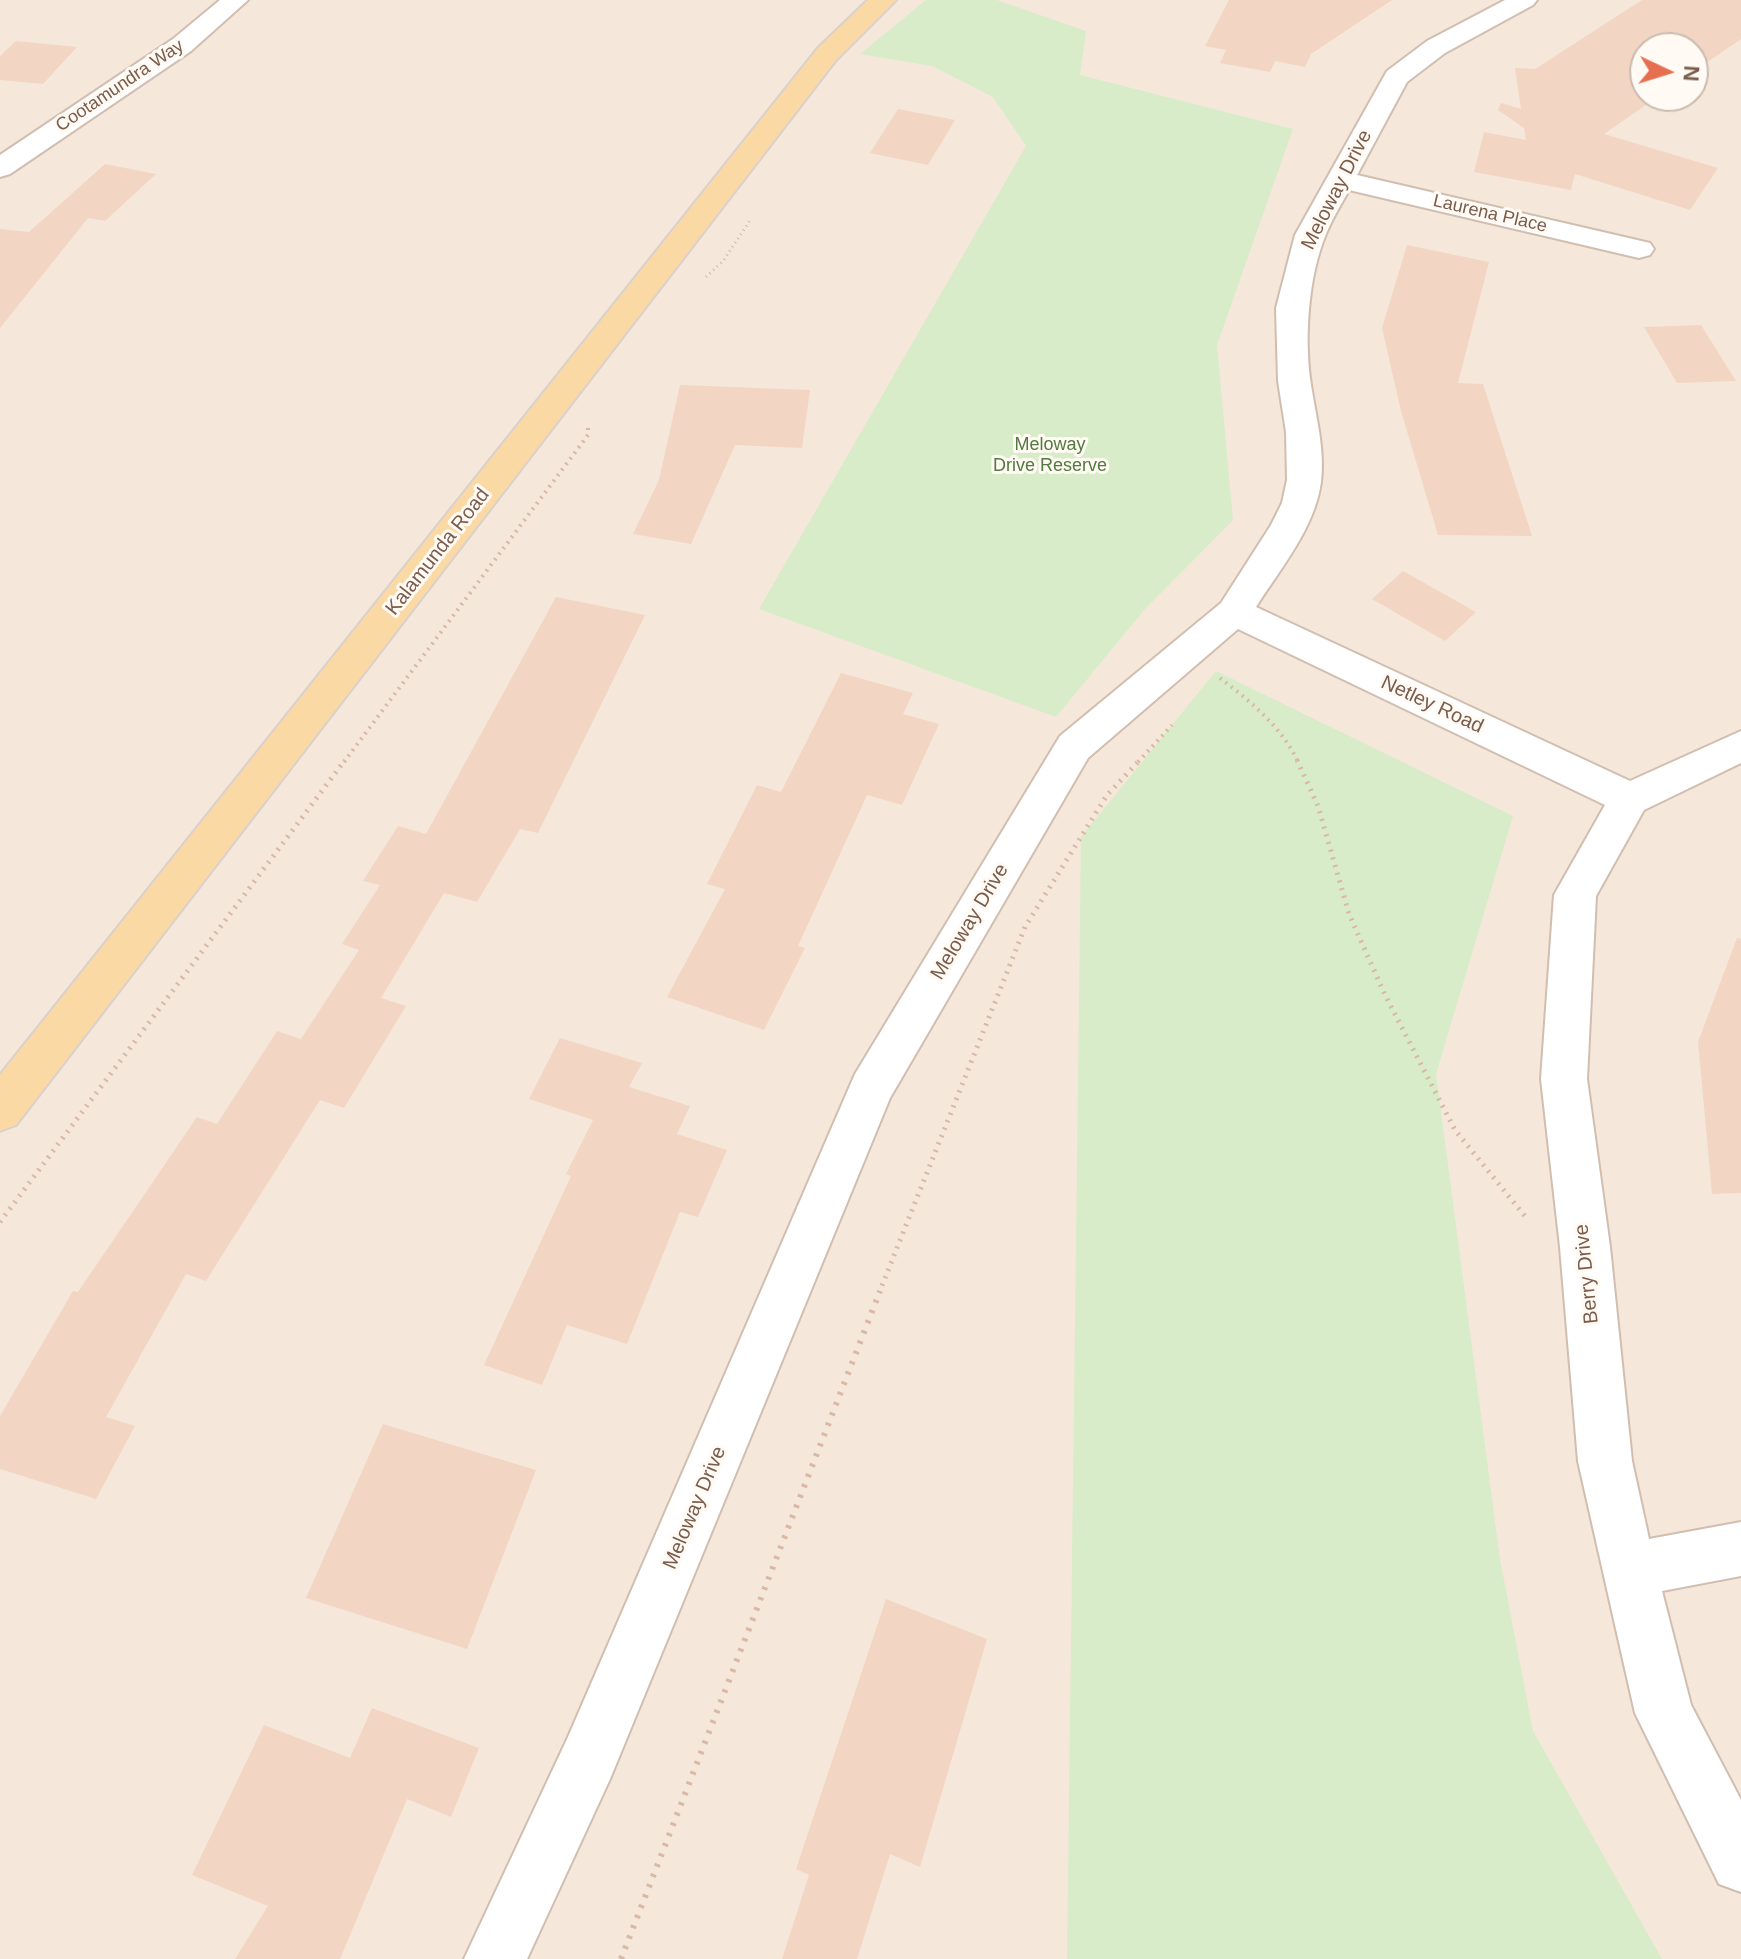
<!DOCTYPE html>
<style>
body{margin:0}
#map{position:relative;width:1741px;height:1959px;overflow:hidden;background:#fdf6ec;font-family:Arial,sans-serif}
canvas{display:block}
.north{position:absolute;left:1629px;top:32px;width:80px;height:80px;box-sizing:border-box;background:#fffaf3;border:2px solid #cabbb1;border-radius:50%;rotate:94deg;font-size:22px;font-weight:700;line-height:32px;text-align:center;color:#7a5c4d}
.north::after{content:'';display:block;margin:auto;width:28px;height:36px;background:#e76f51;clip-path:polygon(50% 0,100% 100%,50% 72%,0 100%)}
</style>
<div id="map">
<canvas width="1741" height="1959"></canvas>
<div class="north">N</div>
</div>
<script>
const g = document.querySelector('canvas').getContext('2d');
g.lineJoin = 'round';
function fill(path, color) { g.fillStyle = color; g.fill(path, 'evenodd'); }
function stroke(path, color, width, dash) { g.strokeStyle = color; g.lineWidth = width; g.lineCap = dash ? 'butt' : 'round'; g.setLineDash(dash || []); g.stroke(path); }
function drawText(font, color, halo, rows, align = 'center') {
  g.font = font + ' Arial,sans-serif'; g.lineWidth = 6; g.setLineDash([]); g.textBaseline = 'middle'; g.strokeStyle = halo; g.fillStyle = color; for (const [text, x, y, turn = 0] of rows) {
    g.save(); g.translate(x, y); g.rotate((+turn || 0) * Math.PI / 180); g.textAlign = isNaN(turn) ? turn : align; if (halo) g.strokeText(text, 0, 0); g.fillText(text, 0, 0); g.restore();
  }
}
fill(new Path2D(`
 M 0,0 L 1741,0 L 1741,1959 L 0,1959 ZM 1645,48 L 1693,48 L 1693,96 L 1645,96 Z`), '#f5e8da');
fill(new Path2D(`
 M 926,0 L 997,0 L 1086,31 L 1080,75 L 1293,129 L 1217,345 L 1233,520 L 1144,610 L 1056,717 L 759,609 L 1026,146 L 993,97 L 932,66 L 860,54 Z
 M 1216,671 L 1513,816 L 1436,1074 L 1500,1559 L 1533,1731 L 1662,1959 L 1067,1959 L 1081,837 Z`), '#d8ecc9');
fill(new Path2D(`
 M 1229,0 L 1392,0 L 1311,54 L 1305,67 L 1275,61 L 1270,72 L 1220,63 L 1226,50 L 1205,46 Z
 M 1642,0 L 1741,0 L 1741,39 L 1693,72 L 1693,48 L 1645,48 L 1645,96 L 1659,96 L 1604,134 L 1718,168 L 1690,210 L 1575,174 L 1571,190 L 1474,172 L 1484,132 L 1526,140 L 1524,128 L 1498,110 L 1501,103 L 1521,109 L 1515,68 L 1535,69 Z
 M 16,41 L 77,47 L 43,84 L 0,80 L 0,56 Z
 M 898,109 L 955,120 L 928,165 L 870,153 Z
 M 105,164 L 156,174 L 105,221 L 88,218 L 0,328 L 0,229 L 29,232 Z
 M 1407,245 L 1489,262 L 1458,383 L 1483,384 L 1532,536 L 1438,535 L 1401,411 L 1382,328 Z
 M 1701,325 L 1736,381 L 1677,383 L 1644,327 Z
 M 680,385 L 810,390 L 802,448 L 735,445 L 691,544 L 633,534 L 659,480 Z
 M 1403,571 L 1476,612 L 1445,641 L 1372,599 Z
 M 556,597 L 645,615 L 538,833 L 520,829 L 477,902 L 444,893 L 381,998 L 406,1006 L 344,1108 L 320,1100 L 206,1281 L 186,1274 L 106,1417 L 135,1426 L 96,1499 L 0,1469 L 0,1416 L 73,1291 L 78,1292 L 197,1117 L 217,1124 L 277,1031 L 301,1039 L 359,950 L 342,944 L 380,885 L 363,881 L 398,826 L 426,834 Z
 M 841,673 L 913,693 L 903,714 L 939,724 L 902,805 L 867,795 L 798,946 L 805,948 L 764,1030 L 667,997 L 725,889 L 707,884 L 757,785 L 781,792 Z
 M 1737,938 L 1741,939 L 1741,1193 L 1712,1194 L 1698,1042 Z
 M 560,1038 L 642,1063 L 629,1087 L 690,1106 L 677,1134 L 727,1150 L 698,1217 L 680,1212 L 627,1344 L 567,1325 L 542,1385 L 484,1365 L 571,1176 L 566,1174 L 593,1120 L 529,1099 Z
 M 383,1424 L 536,1470 L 467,1649 L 306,1598 Z
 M 886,1599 L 987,1639 L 920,1867 L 890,1854 L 857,1959 L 782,1959 L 809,1875 L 796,1869 Z
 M 372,1708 L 479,1748 L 451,1817 L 407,1799 L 340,1959 L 235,1959 L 268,1906 L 192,1875 L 264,1725 L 350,1758 Z`), '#f3d5c3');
const minor = new Path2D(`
 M 220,0 L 248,0 L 191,51 L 10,174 L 0,177 L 0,155 L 173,39 Z
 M 1505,0 L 1537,0 L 1533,5 L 1445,53 L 1407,82 L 1357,175 L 1650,243 L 1654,249 L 1650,255 L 1639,258 L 1349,190 C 1341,205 1332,219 1326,234 C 1308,277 1304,339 1311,385 C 1316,417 1325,450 1321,482 C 1315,528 1280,569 1256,607 L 1630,781 L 1741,731 L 1741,763 L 1644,810 L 1596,896 L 1587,1079 L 1610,1247 L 1632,1461 L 1649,1539 L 1741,1522 L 1741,1576 L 1662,1591 L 1691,1705 L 1741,1800 L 1741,1892 L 1719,1884 L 1635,1713 L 1578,1461 L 1560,1247 L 1541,1079 L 1554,895 L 1605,805 L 1238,629 L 1088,758 L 890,1098 L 610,1779 L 527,1959 L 464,1959 L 568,1737 L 855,1074 L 1060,736 L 1221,603 L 1271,525 L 1282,503 L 1287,480 L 1286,432 L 1278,381 L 1276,308 L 1295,235 L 1387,71 L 1427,41 Z`);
const primary = new Path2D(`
 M 868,0 L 896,0 L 836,60 L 16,1125 L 0,1131 L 0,1075 L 818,48 Z`);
stroke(minor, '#d1beb0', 4);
stroke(primary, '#dad1cd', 4);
stroke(new Path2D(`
 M 706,277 L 723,261 L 751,219`), '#d9b8a5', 3, [1, 4]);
stroke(new Path2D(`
 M 1220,678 C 1250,701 1282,727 1298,762
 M 344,762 L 588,435 L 588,426
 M 1138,762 L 1172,725`), '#d9b8a5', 4, [2, 5]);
stroke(new Path2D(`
 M 1297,760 L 1318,806 L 1349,914 L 1385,995 L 1455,1130 L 1528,1220
 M 0,1222 L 345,760
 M 879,1293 L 1025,927 L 1107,795 L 1140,760`), '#d9b8a5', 5, [2, 6]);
stroke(new Path2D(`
 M 621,1959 L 880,1291`), '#d9b8a5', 6, [3, 8]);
fill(minor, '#fff');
fill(primary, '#fbd9a5');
drawText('18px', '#7a5c4d', '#fffaf3', [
 ["Cootamundra Way",120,86,-34],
 ["Laurena Place",1490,214,13]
]);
drawText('18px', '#537a41', '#fffaf3', [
 ["Meloway",1050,445],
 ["Drive Reserve",1050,466]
]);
drawText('20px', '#7a5c4d', '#fffaf3', [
 ["Meloway Drive",1337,190,-63],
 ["Kalamunda Road",438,552,-52],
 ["Netley Road",1432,705,25],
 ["Meloway Drive",970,922,-59],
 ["Berry Drive",1587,1274,-96],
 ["Meloway Drive",695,1508,-67]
]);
</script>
